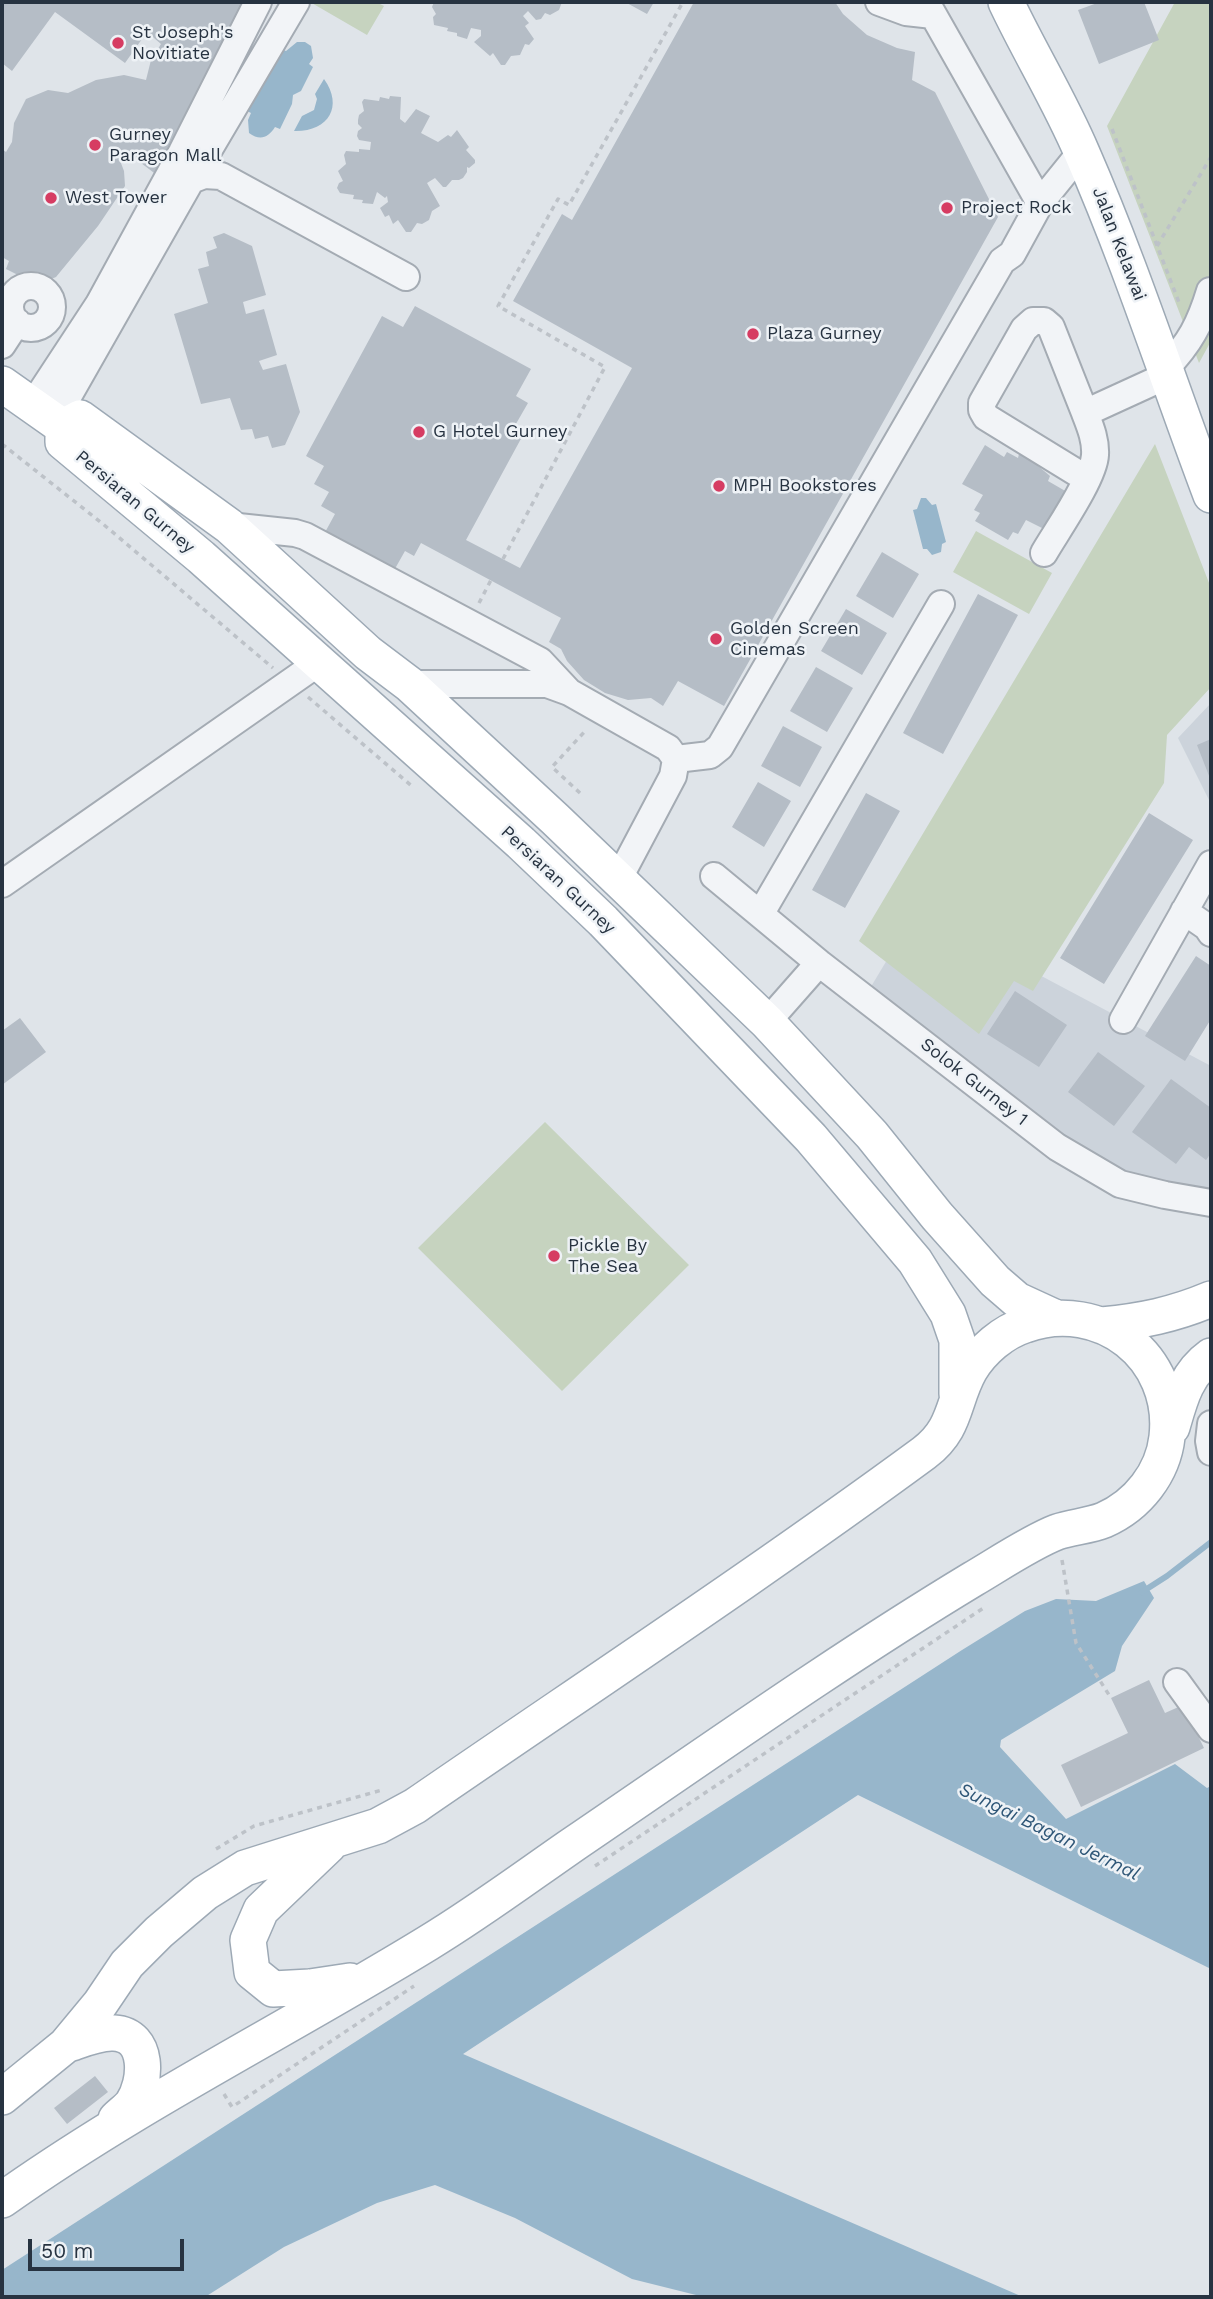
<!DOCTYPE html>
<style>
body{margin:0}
#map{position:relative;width:1213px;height:2299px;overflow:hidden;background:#dfe4e9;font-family:"Work Sans",sans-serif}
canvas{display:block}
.frame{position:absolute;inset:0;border:4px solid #273341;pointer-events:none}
.scale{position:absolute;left:28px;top:2239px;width:156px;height:32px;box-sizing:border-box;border:4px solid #273341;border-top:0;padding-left:9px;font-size:21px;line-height:24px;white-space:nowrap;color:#273341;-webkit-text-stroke:5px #eef2f6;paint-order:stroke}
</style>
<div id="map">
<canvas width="1213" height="2299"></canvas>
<div class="frame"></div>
<div class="scale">50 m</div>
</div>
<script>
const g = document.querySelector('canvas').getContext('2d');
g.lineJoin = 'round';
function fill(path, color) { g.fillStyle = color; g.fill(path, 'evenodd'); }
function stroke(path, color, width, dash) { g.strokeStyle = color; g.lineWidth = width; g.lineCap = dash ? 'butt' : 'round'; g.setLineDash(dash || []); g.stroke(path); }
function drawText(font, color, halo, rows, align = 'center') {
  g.font = font + ' "Work Sans",sans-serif'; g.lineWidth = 5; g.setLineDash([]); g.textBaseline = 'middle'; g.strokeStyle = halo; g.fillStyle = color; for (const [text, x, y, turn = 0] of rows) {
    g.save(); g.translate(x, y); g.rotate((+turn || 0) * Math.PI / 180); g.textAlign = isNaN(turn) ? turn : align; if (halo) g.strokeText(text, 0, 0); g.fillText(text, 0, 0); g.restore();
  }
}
fill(new Path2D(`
 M 1211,703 L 1211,804 L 1178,738 Z
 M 917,910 L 1211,1066 L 1211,1203 L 1114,1172 L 863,1000 Z`), '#ccd3db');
fill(new Path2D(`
 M 310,2 L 376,2 L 384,6 L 367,35 Z
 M 1175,2 L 1211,2 L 1211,341 L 1199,363 L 1107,126 Z
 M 1155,444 L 1211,588 L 1211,687 L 1167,735 L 1164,783 L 1033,991 L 1014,981 L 979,1034 L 859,941 Z
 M 976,531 L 1052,573 L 1029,614 L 953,572 Z
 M 545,1122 L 689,1265 L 562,1391 L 418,1248 Z`), '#c6d3bf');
fill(new Path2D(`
 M 297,42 L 305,42 L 311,46 L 313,58 L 309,64 L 313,67 L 301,91 L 293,95 L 292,104 L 280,129 L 275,127 C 268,138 260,141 249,133 L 248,120 L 251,113 L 247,111 L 281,49 L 286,51 Z
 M 324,79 C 344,107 328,132 294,131 L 302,116 L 314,110 L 317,99 L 315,94 Z
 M 921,498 L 926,498 L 932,505 L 936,504 L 946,542 L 942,544 L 941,552 L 932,555 L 927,549 L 923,549 L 913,510 L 917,509 Z
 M 1144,1581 L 1154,1598 L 1122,1646 L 1115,1671 L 1001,1740 L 1000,1747 L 1066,1819 L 1175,1764 L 1207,1788 L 1211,1786 L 1211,1969 L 858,1795 L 463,2054 L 1023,2297 L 704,2297 L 632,2279 L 515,2218 L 435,2185 L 377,2203 L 284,2247 L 205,2297 L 2,2297 L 2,2270 L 962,1650 L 1025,1611 L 1056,1599 L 1096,1601 Z`), '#97b6cb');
stroke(new Path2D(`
 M 1142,1592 L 1167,1576 L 1211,1542`), '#97b6cb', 6);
fill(new Path2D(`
 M 2,2 L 254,2 L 162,179 L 124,150 L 119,158 L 124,171 L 125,186 L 98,226 L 56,277 L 44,282 L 32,282 L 6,269 L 9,261 L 2,257 L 2,149 L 6,152 L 12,142 L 14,123 L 26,99 L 48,90 L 68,93 L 96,80 L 124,75 L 146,80 L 151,60 L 161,44 L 147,32 L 125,63 L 55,12 L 12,71 L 2,63 Z
 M 434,2 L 562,2 L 559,10 L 550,15 L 545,13 L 541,19 L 536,20 L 528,11 L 523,16 L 529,23 L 525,26 L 534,39 L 529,45 L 525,44 L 520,55 L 511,56 L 505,65 L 501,65 L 493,53 L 490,56 L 474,42 L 481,36 L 481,30 L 471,28 L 467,39 L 457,36 L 457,33 L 447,31 L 448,28 L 434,25 L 433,17 L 436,14 L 432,7 Z
 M 625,2 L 654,2 L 647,14 Z
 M 694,2 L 835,2 L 843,14 L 867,35 L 897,48 L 915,52 L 912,80 L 935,92 L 998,217 L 724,706 L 678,681 L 663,706 L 651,698 L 628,700 L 605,693 L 584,680 L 567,661 L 561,649 L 549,642 L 561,618 L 421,543 L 414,556 L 405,551 L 392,574 L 323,536 L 335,514 L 321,506 L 329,492 L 314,484 L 324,466 L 306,456 L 382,316 L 403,327 L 415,306 L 531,369 L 516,396 L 528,403 L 513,429 L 523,435 L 466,540 L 520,568 L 632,368 L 513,301 L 562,214 L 572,220 Z
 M 1100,2 L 1144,2 L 1159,40 L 1099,64 L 1078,10 Z
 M 390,96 L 401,97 L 400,119 L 405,123 L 416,109 L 430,116 L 421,133 L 438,142 L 448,135 L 451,137 L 457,130 L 469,147 L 466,150 L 475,160 L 475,163 L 469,168 L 467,167 L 467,172 L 463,178 L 459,180 L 452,180 L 446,187 L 443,187 L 435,178 L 427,183 L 440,206 L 432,211 L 429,220 L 422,224 L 417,223 L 411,232 L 406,232 L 398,220 L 393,224 L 389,215 L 385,217 L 380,208 L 388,202 L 387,196 L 385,198 L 377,192 L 373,204 L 362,203 L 363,200 L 353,199 L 354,195 L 340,193 L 337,188 L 339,183 L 343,181 L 338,171 L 346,164 L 344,155 L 346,151 L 359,152 L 359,149 L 370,150 L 371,142 L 359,140 L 357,136 L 358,131 L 362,128 L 358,124 L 358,120 L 359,115 L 364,111 L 362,102 L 364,99 L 379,101 L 380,97 L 389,99 Z
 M 224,233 L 252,246 L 266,295 L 243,302 L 246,314 L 264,309 L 277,355 L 259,361 L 263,370 L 286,364 L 300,412 L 285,445 L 272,448 L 268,436 L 255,439 L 252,429 L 241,430 L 230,398 L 201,404 L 174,314 L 208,303 L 198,269 L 209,266 L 206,252 L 217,248 L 213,237 Z
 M 985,445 L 1004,457 L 1007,452 L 1018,458 L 1019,454 L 1030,459 L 1050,476 L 1048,481 L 1067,492 L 1046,530 L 1026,520 L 1018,534 L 1013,532 L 1008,540 L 975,521 L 980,513 L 974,510 L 983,495 L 962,484 Z
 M 882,552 L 919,574 L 893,618 L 856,596 Z
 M 978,594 L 1018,615 L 943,754 L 903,733 Z
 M 846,609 L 887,633 L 862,675 L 821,651 Z
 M 816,667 L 853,688 L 827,732 L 790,711 Z
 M 783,726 L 822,747 L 800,787 L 761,766 Z
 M 1211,739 L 1211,781 L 1197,745 Z
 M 758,782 L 791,801 L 764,847 L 732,827 Z
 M 866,793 L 900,811 L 845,908 L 812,890 Z
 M 1149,813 L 1193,840 L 1104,984 L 1060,958 Z
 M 1196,956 L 1211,966 L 1211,1019 L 1185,1061 L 1145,1036 Z
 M 1015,991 L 1067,1025 L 1039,1067 L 987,1034 Z
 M 20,1018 L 46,1052 L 2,1085 L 2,1031 Z
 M 1098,1052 L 1145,1086 L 1114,1126 L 1068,1092 Z
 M 1171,1079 L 1211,1108 L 1211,1153 L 1206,1160 L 1189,1147 L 1176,1164 L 1132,1132 Z
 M 1149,1680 L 1165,1713 L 1183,1705 L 1204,1748 L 1081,1807 L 1061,1765 L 1128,1733 L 1111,1698 Z
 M 95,2076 L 108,2092 L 67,2124 L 54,2108 Z`), '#b5bdc6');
const minor = new Path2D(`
 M 879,2 L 906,12 L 933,15
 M 926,2 L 1040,203
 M 191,180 L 296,2
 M10 307a21 21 0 1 1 42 0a21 21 0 1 1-42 0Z
 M 2,345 L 17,322
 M 1166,368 C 1190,343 1200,324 1210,291
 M 32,406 L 99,304 L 182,152 L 258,2
 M 1085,413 L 1051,327 L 1044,321 L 1033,321 L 1024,329 L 982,403 L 982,410 L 986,417 L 1087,479
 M 54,421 L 191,180 L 204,175 L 221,176 L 406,277
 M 229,526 L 295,533 L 305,536 L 540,661 L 569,692
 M 1044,553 C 1056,532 1094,478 1095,455 C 1096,440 1090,426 1085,413 L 1168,375
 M 409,684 L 547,684 L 569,692 L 668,748 L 676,759 L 673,776 L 619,878
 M 676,759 L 710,755 L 720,747 L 1002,261 L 1012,254 L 1040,203 L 1082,151
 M 714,876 L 819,963 L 1057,1147 L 1120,1184 L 1165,1195 L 1211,1203
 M 2,884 L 318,663
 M 1184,911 L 1207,927 L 1211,933
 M 761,913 L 941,604
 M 1123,1020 L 1211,864
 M 767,1022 L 819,963
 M 1211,1424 L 1209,1441 L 1211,1452
 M 1177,1682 L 1211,1729`);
const major = new Path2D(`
 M 1006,2 C 1030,53 1060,101 1082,153 C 1131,265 1168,381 1211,495
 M 2,384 L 63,427
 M 63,427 L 63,442 L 201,557 L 521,843 L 603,921 L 811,1138 L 915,1261 L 948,1314 L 957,1340 L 957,1394
 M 63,427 L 80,418 L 229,526 L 368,653 L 409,684 L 555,819 L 767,1022 L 872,1135 L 937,1216 L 995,1281 L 1017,1300 L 1054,1317
 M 1102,1325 C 1142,1321 1173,1315 1211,1299
 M 1172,1427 C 1180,1399 1186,1374 1211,1356
 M 329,1845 L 261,1910 L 248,1940 L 252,1972 L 273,1989 L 310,1987 L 350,1981
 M 66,2045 C 81,2040 98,2032 114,2033 C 150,2035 147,2082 132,2104 C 128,2109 121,2114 116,2119
 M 2,2097 L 66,2045 L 100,2004 L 127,1964 L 159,1932 L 205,1893 L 245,1868 L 378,1826 L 415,1806 C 585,1689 758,1575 924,1453 C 957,1428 952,1402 970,1370 C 982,1350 1003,1332 1025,1325 C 1101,1298 1176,1357 1167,1437 C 1163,1473 1138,1505 1104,1520 C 1089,1526 1072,1527 1057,1532 C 1031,1542 997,1565 973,1579 C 834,1663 702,1757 568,1848 C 522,1880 476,1914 428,1943 C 286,2030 137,2104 2,2200`);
stroke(minor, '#a4abb3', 30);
stroke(major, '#9da9b5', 38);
stroke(new Path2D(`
 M 1112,129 L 1180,305
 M 1157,246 L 1211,157
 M 2,444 L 103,524 L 273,668
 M 503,559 L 605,367 L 498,306 L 558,199 L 569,205 L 683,2
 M 479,603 L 491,580
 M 308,697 L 414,788
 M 580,793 L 552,767 L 587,729
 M 1062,1560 L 1076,1643 L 1111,1698
 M 216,1849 L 254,1826 L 382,1790
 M 595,1866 L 985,1607
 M 224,2094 L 232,2107 L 414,1986`), '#bdc2c8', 3.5, [5, 5]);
stroke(minor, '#f2f4f7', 26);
stroke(major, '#fff', 35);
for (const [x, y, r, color] of [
 [118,43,7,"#d63c62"],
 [95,145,7,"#d63c62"],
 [51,198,7,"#d63c62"],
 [947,208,7,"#d63c62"],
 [753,334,7,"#d63c62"],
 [419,432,7,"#d63c62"],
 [719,486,7,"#d63c62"],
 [716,639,7,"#d63c62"],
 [554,1256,7,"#d63c62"]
]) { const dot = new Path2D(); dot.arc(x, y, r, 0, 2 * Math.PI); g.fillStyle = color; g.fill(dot); stroke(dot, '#eef2f6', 2.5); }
drawText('18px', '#273341', '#eef2f6', [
 ["St Joseph's",132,33],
 ["Novitiate",132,54],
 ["Gurney",109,135],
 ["Paragon Mall",109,156],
 ["West Tower",65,198],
 ["Project Rock",961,208],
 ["Plaza Gurney",767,334],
 ["G Hotel Gurney",433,432],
 ["MPH Bookstores",733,486],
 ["Golden Screen",730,629],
 ["Cinemas",730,650],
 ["Pickle By",568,1246],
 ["The Sea",568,1267]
], 'left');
drawText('18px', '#273341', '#eef2f6', [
 ["Jalan Kelawai",1119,244,69],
 ["Persiaran Gurney",135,502,40],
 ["Persiaran Gurney",558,880,43],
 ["Solok Gurney 1",974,1082,38]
]);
drawText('italic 19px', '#2e5677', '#eef2f6', [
 ["Sungai Bagan Jermal",1049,1832,26]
]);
</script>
